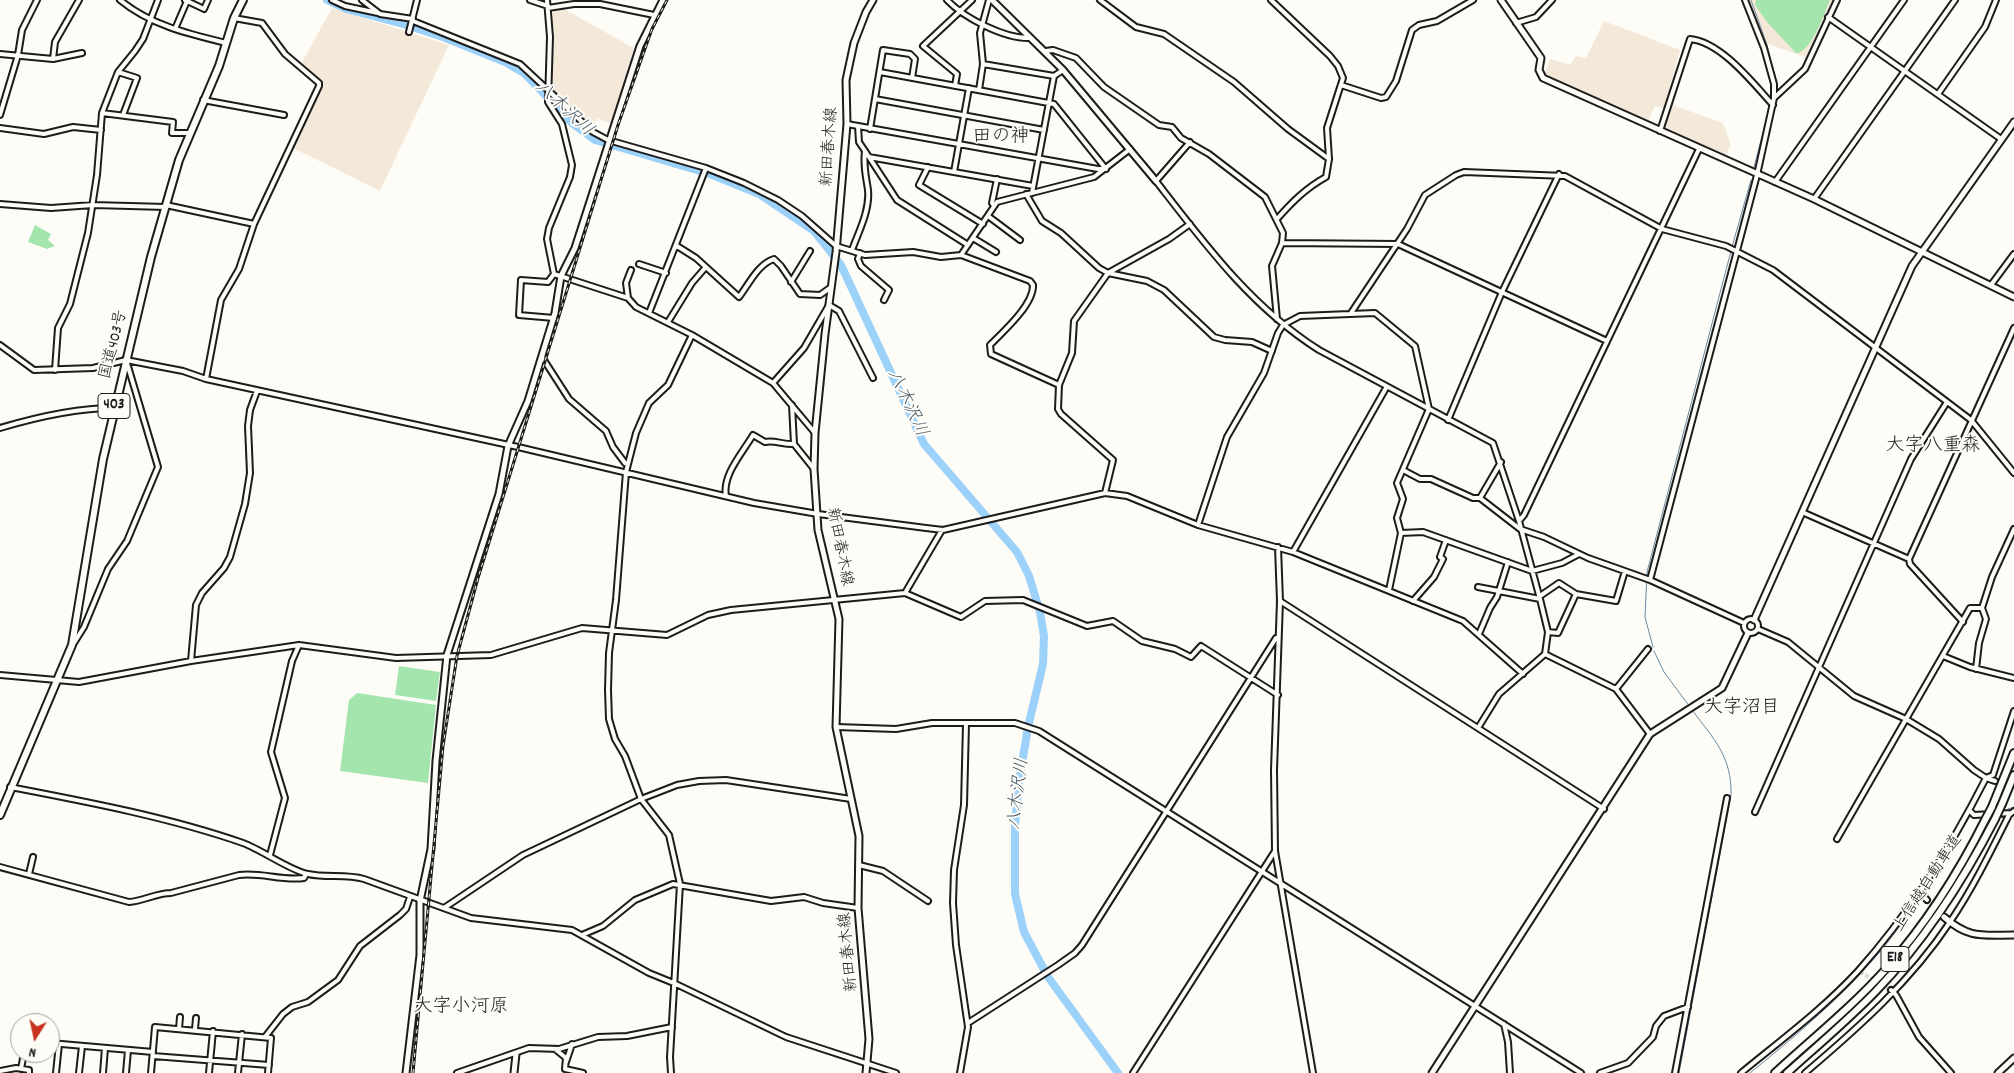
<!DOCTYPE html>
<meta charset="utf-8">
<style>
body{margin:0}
#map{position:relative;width:2014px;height:1073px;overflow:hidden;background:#fdfcf7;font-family:Dekko,sans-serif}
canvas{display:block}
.north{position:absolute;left:10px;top:1013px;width:50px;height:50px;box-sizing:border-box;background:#fdfcf7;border:1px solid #a3a29f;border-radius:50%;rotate:190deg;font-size:14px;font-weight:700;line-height:20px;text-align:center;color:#1c1c1c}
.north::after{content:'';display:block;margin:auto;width:18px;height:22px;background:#c8321e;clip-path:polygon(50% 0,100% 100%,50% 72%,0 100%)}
</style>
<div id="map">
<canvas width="2014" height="1073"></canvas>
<div class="north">N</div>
</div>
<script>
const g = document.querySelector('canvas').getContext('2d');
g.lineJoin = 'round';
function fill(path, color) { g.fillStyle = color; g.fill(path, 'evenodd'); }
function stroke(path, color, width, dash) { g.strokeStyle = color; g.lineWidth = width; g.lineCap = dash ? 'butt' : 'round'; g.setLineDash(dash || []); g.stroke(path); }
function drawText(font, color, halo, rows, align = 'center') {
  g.font = font + ' Dekko,"Klee One",sans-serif'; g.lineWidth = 4; g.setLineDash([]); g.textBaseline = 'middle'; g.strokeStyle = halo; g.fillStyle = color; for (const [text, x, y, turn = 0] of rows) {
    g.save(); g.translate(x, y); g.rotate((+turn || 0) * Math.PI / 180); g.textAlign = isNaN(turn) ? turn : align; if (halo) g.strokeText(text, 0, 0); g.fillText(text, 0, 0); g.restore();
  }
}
fill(new Path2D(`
 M 1746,0 L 1835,0 L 1808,58 L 1765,43 Z
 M 332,8 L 449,45 L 380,191 L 293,148 L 321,84 L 301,64 Z
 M 562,8 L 634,48 L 611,124 L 598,118 L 592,128 L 550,90 L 551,18 L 555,9 Z
 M 1604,21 L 1680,50 L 1664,108 L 1655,106 L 1648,121 L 1544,74 L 1550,59 L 1570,65 L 1576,56 L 1586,58 Z
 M 1670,104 L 1723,123 L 1731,145 L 1725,155 L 1663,127 Z`), '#f4e9d9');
fill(new Path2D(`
 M 1756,0 L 1830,0 C 1824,13 1812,52 1796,53 L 1767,22 L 1755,5 Z
 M 35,225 L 51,234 L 48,240 L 55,246 L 47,249 L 28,242 Z
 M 399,666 L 440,672 L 436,701 L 395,695 Z
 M 357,693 L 436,705 L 428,783 L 340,771 L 349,700 Z`), '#a4e5ae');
stroke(new Path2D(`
 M 1751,0 L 1767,45 L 1774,73
 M 1754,167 L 1770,106
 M 1732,247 L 1751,180
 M 1653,647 L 1645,617 L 1647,572 L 1731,251
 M 1654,651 L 1664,672 L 1690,707
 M 2008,809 L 2014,807
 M 1924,894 L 1970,816 L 1982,811
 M 1679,1073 L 1731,795 C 1732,757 1714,739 1692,710
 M 1750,1073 C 1793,1038 1835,1003 1872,961 C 1890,941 1905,919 1921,897`), '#6989a1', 1);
stroke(new Path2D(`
 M 327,0 L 346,9 L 403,24 L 443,37 L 505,62 L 524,73 L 572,123 L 595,140 L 710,174 L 759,194 L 814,231 L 841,265 L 924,444 L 1017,552 L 1029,576 L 1040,612 L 1044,636 L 1043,664 L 1028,727 L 1019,782 L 1015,825 L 1015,894 L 1024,932 L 1048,977 L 1118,1073`), '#9cd1fa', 8);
stroke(new Path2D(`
 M 1927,900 L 1944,917
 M 1860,972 L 1891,990`), '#dbdad6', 4, [4, 2]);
const street = new Path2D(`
 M 120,0 C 150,25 189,34 226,43
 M 185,0 L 204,9 L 208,0
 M 332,0 L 345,6 L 378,13
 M 362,0 L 380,14 L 413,19
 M 530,0 L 548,6
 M 547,0 L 550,37 L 548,102 L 562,124 L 572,165 L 570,177 L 549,228 L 547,239 L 554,274 L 548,282 L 521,280 L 519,315 L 554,318
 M 947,0 C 964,18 1005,39 1030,38
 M 1100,0 L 1136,27 L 1164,34 L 1234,82 L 1288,129 L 1329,159
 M 1271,0 L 1330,56 L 1338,66 L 1343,78 L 1327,128 L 1329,159 L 1326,177 C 1306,188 1292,202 1277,219
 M 548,8 L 574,4 L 600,4 L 654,15
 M 1828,17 L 2001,139
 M 413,21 L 520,64 L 593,132 L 608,140 L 706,168 L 744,183 L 778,200 L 802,216 L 836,246 L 865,255 L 913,252 L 941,257 L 961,255 L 997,202 L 1094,177 L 1130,149
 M 1516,23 L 1536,17 L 1552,0
 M 175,29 L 187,1
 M 409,32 L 417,0
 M 1046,51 L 1053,50 L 1076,58 L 1104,87 L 1159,125 L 1172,127 L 1181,138 L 1209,154 L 1265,197 L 1283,233 L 1282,243 L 1272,266 L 1277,319
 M 0,54 L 53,59 L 82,53
 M 53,59 L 55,42 L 79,0
 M 983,64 L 980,33 L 989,0
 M 118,72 L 137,78 L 123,115
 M 880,72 L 1054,104 L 1106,169
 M 1341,85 L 1381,98 L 1386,97 L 1396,81 L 1412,30 L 1419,25 L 1437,21 L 1473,0
 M 955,86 L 957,74 L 923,46 L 972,0
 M 979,90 L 983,64 L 1054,76 L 1063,70
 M 1938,94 L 1985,27 L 1996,0
 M 1774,98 L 1805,69 L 1837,0
 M 875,99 L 1044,130
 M 203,100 L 284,115
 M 102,113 L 173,122 L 172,133 L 189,133
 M 0,115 L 18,55 L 22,30 L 37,0
 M 847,124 L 1098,169 L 1106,169
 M 858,126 L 859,142 L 869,157 L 1033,186
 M 0,128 L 44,134 L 73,127 L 101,130
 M 870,129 L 883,50 L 910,54 L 915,59 L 912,78
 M 1660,131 L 1690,39 C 1721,42 1752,82 1773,105
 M 1190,142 L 1156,181 C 1204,243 1251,307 1319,350 L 1493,443 L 1519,521 L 1540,599 L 1548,632 L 1545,654 L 1499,694 L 1478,728
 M 869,157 L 897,200 L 968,245
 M 928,167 L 919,185 L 983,224
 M 954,172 L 969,88
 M 1775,182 L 1904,0
 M 1032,193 L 1054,76
 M 1026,194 L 1042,221 L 1061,233 L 1099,268 L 1108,273 L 1147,281 L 1164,290 L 1214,337 L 1225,340 L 1252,342 L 1272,351
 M 1814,199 L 1955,0
 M 0,204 L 51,208 L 93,205 L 166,207
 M 166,205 L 254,224
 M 994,206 L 992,203 L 997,179
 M 988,216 L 1020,240
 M 973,238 L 996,252
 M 1282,243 L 1398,244 L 1607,341
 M 677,246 L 696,258 L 739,297 C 749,284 758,264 774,259 L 781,266 L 800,294 L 820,295 L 830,288
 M 852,250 C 859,231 870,210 868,190 C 866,176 863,166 865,151
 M 860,253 L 858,259 L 861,266 L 889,290 L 884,300
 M 961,255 L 1030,281 L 1033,285 C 1034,304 1004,331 990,345 L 991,354 L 1059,385
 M 639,264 L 666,273
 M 554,274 L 628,298 L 636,307 L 692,335 L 773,383 L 815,433
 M 791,282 L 810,251
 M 1991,285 L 2014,254
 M 628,298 L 626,283 L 631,270
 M 649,313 L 706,168
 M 1351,313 L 1407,229 L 1425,195 L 1456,175 L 1464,172 L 1565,176 L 1662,229 L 1726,246 L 1773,270 L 1971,420 L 2014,473
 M 668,322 L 692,283 L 705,268
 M 0,345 L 34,370 L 93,368 L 126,360 L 183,371 L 206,379 L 518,447 L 754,503 L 818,514 L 926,528 L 943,530 L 1105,493 L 1127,496 L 1198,525 L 1293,552 L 1463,621 L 1523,674
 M 542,357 L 569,399 L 606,431 L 613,447 L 625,463 L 628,464
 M 55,370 L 58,328 L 70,304 L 88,233 L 97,175 L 102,113 L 118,72 L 135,51 L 143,39 L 158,0
 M 206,379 L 221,300 L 239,269 L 254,224 L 319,86 L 319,83 L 285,54 L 262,23 L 234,18
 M 773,383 L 804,348 L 829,305 L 839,311 L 873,378
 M 792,405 L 794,444 L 814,469
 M 1448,420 L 1502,292 L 1559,174
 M 0,428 C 37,417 75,408 114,408
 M 1403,470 L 1420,479 L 1431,479 L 1473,498 L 1480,498 L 1520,529 L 1544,537 L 1588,558 L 1650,580 L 1744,623
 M 1105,493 L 1113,460 L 1061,414 L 1058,409 L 1059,385 L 1072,353 L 1074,321 L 1108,273 L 1169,239 L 1190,224
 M 726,496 C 722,475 743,452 753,435 L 765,442 C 774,440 785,445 794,444
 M 1480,498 L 1501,462
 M 1802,512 L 1909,559
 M 1519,521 L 1524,515 L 1699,149
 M 1198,525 L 1227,437 L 1264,373 L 1278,333 L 1283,325 L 1300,316 L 1375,313 L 1415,346 L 1429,409 L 1397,483 L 1403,499 L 1397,518 L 1401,533 L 1389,590
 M 1401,533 L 1423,532 L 1532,571 L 1562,563 L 1579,554
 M 1278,547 L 1280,601 L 1274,770 L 1275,851 L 1313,1073
 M 1293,552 L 1386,388
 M 1650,580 L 1757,175 L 1774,98 L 1774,84 L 1764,48 L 1745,0
 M 1478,587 L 1540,599
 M 905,593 L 961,617 L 985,601 L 1023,600 L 1087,626 L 1113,621 L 1142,641 L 1175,649 L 1191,657 L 1201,646 L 1278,695
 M 1540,596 L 1559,583 L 1576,594
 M 1280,601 L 1604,809
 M 1413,601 L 1434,577 L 1443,559 L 1440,557 L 1446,540
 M1744 626a7 7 0 1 1 14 0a7 7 0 1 1-14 0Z
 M 1963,622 L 1910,564 L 1909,559 L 2014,328
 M 1758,629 L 1788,642 L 1854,696 L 1906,719 L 1939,739 L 1974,770 L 1986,778 L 1995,781
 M 1548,632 L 1558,633 L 1576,594 L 1616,601 L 1625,571
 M 1479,634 L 1490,608 L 1497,597 L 1508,562
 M 74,643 L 84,627 L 108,569 L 127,541 L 158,467 L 127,363
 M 1545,654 L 1616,689 L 1650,734
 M 1943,656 L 1970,667 L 2014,678
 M 191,661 L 196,605 L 202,593 L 224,568 L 230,557 L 245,504 L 250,473 L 248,426 L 250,410 L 257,391
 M 1976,669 L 1979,643 L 1986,619 L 1982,608
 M 0,675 L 79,682 L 191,661 L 299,645 L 396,658 L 491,655 L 582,628 L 667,635 L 708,615 L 731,610 L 905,593 L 942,530
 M 1616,689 L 1648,649
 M 836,727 L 896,729 L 932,723 L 1015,723 L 1039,731 L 1581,1073
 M 10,787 C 88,802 168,817 243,843 C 262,850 291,871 308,874 C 326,878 346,874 364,879 L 471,918 L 572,930 L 649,973 L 676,984 L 786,1037 L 896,1073
 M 1969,810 L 1974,815 L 2011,813
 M 1755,812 L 1911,459 L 1947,402
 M 1837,839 L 1970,608 L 1982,608 L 1992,577 L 2014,529
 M 270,855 L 285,798 L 271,752 L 292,661 L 299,645
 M 859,865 L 883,871 L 928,901
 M 0,867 L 129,902 C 144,901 156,893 171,893 L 239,875 C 261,872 281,881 304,878 L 306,874
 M 29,874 L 33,857
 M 1920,892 L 1927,900
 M 444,908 L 523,855 L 641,799 L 677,785 L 699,781 L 726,780 L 851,799
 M 582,935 L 603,926 L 635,900 L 673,884 L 771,901 L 804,897 L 823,903 L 858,908
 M 1891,990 L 1896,995 L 1919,1037 L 1951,1073
 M 968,1023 L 1058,965 L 1075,953 L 1082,945 L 1276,638
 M 1504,1024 L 1508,1042 L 1510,1073
 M 179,1029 L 180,1017
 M 195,1029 L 196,1018
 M 265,1037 L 283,1014 L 292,1007 L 308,1002 L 338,980 L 360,946 L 400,915 L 406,909 L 410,897
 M 50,1043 L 153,1052
 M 555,1049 L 566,1058 L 565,1069 L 583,1073
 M 153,1056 L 269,1065
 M 566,1062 L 572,1044
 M 21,1069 L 24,1053
 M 0,1071 L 16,1068 L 29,1070 L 29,1073
 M 56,1073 L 59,1044
 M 79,1073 L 82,1046
 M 103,1073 L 105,1048
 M 126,1073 L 128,1050
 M 151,1073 L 155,1027 L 271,1038 L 268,1073
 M 209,1073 L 213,1031
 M 238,1073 L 242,1034
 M 457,1073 L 529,1048 L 559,1049 L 598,1037 L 627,1036 L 672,1027
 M 671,1073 L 670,1057 L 680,884 L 669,835 L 641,799 L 625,756 L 615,739 L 609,719 L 608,690 L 609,653 L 616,600 L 626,472 L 636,433 L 649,403 L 668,385 L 692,335
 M 960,1073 L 968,1027 L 956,945 L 953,903 L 954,870 L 964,805 L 966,724
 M 1133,1073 L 1275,851
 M 1600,1073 L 1628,1063 L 1653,1037 L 1656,1026 L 1664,1016 L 1688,1007
 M 1675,1073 L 1727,798
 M 1741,1073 C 1781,1040 1823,1009 1858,971 C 1910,913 1951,847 1986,778 L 1993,775 L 2014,711
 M 1805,1073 C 1858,1028 1911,981 1950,922 C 1973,888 1991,851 2009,815 L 2014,811`);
const secondary = new Path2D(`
 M 992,0 L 1063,70 L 1156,181
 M 1501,0 L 1541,58 L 1539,70 L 1543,78 L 1814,199 L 2014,297
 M 1754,620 L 1912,266 L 2014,122
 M 1944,917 C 1969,939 1982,935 2014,935
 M 406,1073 L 420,955 L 420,901 L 431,849 L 436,761 L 447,655 L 499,494 L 508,446 L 528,401 L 555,313 L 561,276 L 575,248 L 640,46 L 663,0
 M 514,1073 L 516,1054
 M 866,1073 L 869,1039 L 858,908 L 859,836 L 836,727 L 839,619 L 818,530 L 814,469 L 815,433 L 825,334 L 836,252 L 847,124 L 846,80 L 854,43 L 866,12 L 873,0
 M 1432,1073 L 1650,734 L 1722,688 L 1748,633
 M 1998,1073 L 2014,1058`);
const highway = new Path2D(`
 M 2002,804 L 2014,775
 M 1992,807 L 2014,753
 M 0,815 L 72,645 L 103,459 L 151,257 L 179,160 L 219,66 L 234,18 L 243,0
 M 1775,1073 C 1812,1039 1852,1007 1886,969 C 1926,924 1958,874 1985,820
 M 1787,1073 C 1817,1046 1848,1020 1876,991 C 1925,940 1963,881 1995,819`);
stroke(street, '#1c1c1c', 8);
stroke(secondary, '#1c1c1c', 9);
stroke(highway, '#1c1c1c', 10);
stroke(street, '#fdfcf7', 4);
stroke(secondary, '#fdfcf7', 5);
stroke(highway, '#fdfcf7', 6);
const rail = new Path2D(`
 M 413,1073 L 443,746 L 457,656 L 478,578 L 618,125 L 652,29 L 667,0`);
stroke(rail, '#1c1c1c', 3);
stroke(rail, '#fdfcf7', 1, [4]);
const highwayBridge = new Path2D(`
 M 1995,819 L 2002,804
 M 1985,820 L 1992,807`);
stroke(highwayBridge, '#1c1c1c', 10, []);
stroke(highwayBridge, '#fdfcf7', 6);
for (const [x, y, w] of [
 [114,406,32],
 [1895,959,28]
]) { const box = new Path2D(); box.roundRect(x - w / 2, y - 12.5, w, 25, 4); g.fillStyle = '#fdfcf7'; g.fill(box); stroke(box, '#1c1c1c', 1); }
drawText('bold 15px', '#1c1c1c', null, [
 ["403",114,406],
 ["E18",1895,959]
]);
drawText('16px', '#1c1c1c', '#fdfcf7', [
 ["新田春木線",831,147,-86],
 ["国道403号",115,345,-76],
 ["新田春木線",838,547,79],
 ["上信越自動車道",1929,884,-57],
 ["新田春木線",850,952,-95]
]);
drawText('italic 18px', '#495b6a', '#fdfcf7', [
 ["八木沢川",563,110,43],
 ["八木沢川",906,404,65],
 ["八木沢川",1020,794,-83]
]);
drawText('19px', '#1c1c1c', '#fdfcf7', [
 ["田の神",1001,138],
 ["大字八重森",1933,447],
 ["大字沼目",1742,709],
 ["大字小河原",461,1008]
]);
</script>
